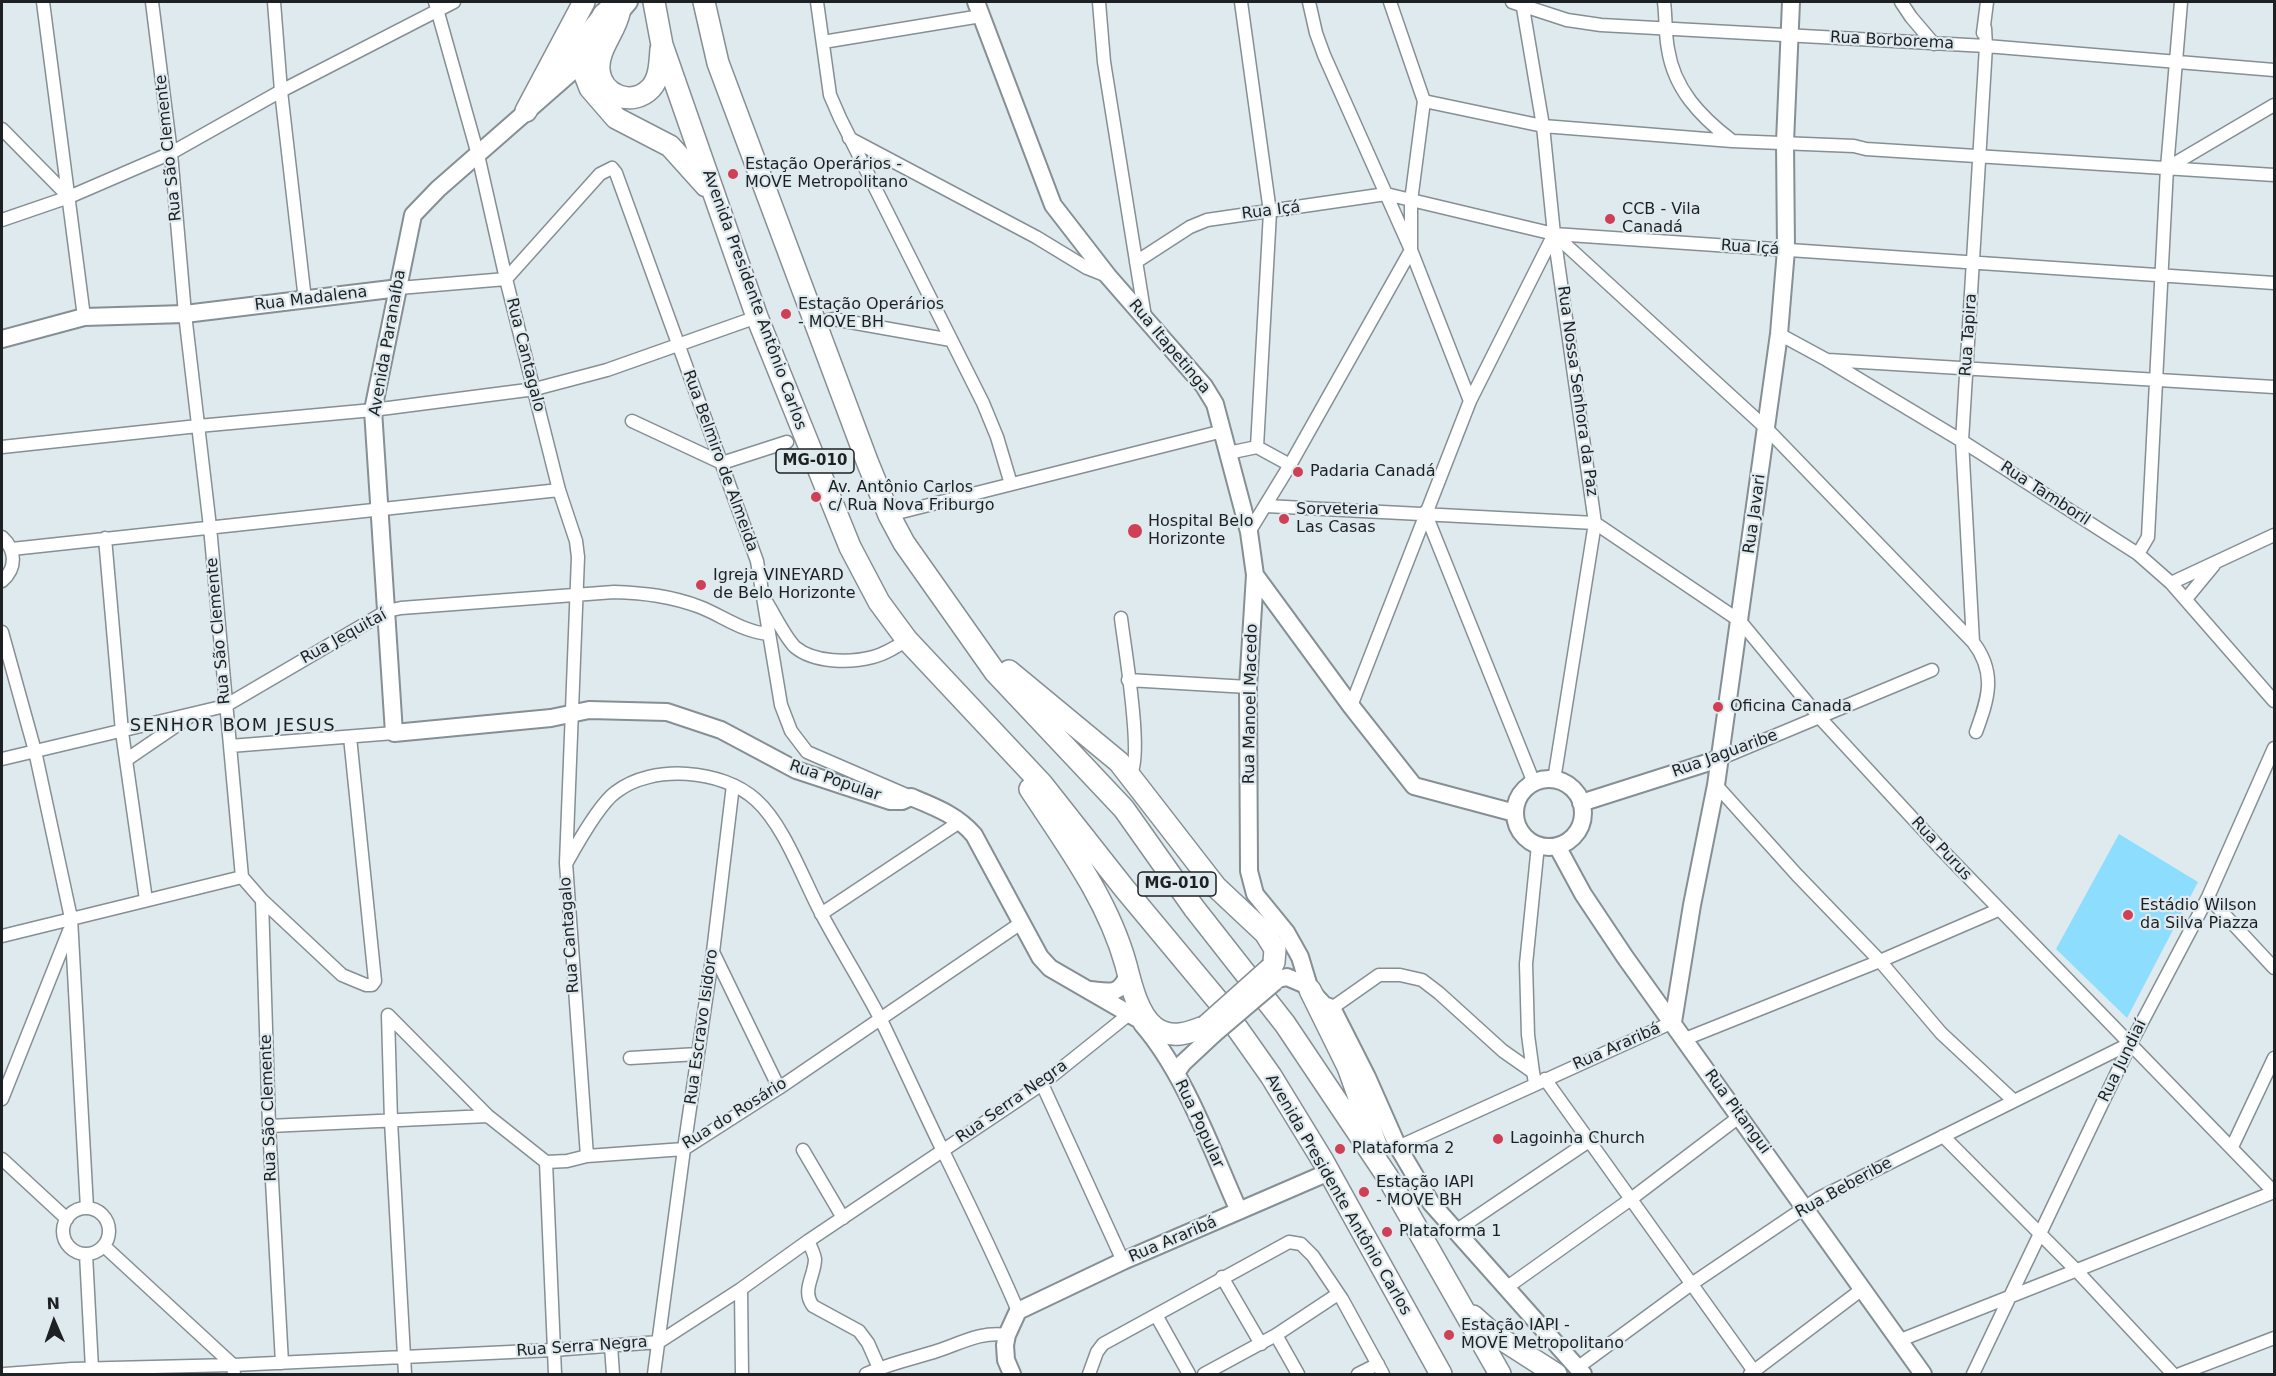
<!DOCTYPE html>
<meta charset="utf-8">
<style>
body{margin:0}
#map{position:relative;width:2276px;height:1376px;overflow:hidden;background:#dfeaef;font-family:"DejaVu Sans",sans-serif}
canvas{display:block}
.frame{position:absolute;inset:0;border:3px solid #1d2123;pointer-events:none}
.north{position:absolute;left:24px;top:1292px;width:60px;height:60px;-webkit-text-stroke:4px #dfeaef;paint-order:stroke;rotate:358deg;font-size:16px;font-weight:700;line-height:24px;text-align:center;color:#1d2123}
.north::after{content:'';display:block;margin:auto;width:21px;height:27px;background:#1d2123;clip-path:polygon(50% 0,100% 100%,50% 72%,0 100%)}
</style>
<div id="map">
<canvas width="2276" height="1376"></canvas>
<div class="frame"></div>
<div class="north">N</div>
</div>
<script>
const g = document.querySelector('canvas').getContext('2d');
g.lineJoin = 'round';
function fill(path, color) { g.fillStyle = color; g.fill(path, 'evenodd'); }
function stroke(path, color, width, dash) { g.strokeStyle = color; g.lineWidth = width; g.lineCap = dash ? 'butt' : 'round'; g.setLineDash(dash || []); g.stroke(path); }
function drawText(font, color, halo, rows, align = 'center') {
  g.font = font + ' "DejaVu Sans",sans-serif'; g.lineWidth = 4.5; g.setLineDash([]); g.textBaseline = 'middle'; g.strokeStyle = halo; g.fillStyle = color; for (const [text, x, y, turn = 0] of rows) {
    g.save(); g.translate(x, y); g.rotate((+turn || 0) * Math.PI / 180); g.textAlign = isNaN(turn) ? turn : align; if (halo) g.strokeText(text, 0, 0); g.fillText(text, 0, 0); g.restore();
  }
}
fill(new Path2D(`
 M 2119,834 L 2198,882 L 2127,1018 L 2056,949 Z`), '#8cddfe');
const street = new Path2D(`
 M 43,2 L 84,317
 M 152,2 L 171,153 L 185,314 L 210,527 L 242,877 L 262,900 L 342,975 L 366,985 L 372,985 L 375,981 L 350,737
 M 274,2 L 281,91 L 305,300
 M 435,2 L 478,155 L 506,279 L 559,490 L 576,541 L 578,557 L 566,863 L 587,1156
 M 817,2 L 830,95 L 840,118 L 983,403 L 997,437 L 1011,484
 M 1099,2 L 1104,62 L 1145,317
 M 1241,2 L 1270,212 L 1257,447
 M 1309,2 L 1316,33 L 1324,55 L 1411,250 L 1470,401
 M 1512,2 L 1567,20 L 1601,25 L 1986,46 L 2274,70
 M 1522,2 L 1543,126 L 1554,234 L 1595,523 L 1554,780
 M 1664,2 C 1666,17 1665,34 1668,49 C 1674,89 1700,116 1731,140
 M 1901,2 L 1911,17 L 1934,44
 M 1983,33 L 1987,2
 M 823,42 L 981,16
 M 1424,101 L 1543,126 L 1732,141 L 1854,146 L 1866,149 L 2274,175
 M 2,129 L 69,197
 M 849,138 L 1036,237 L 1087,268 L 1107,276
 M 2167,168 L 2274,105
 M 2,220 L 69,197 L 171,153 L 281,91 L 454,2
 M 1136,262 L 1190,227 L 1207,220 L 1386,194 L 1554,234 L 2274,283
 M 399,288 L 506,279 L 600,174 L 612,168 L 616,173 L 757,561 L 781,705 L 791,731 L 807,752 L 911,797
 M 815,323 L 833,319 L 951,340
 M 1779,334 L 1827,360 L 1962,441 L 2138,554 L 2171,583 L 2274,701
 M 1828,360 L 2274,387
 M 632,421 L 722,463 L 787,442
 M 2,447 L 198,426 L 373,410 L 535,389 L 607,370 L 757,317
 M 1228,453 L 1257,447 L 1290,465
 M 1266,506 L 1595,523 L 1740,621 L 1820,718 L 1940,848 L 2274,1192
 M 1425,512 L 1534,783
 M 889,515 L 1223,431
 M 1249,532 L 1290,465 L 1411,250 L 1411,201 L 1424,101 L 1390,2
 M 2,537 C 16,550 17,568 2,581
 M 105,538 L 122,732 L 146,900
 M 12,549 L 559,490
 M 2138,554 L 2148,537 L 2167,168 L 2181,2
 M 2171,583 L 2274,535
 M 2186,599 L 2214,565
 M 767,603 C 775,616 785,637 795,647 C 814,663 850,663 873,657 C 885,654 896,647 907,640
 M 1121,618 C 1124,644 1144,759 1130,775
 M 2,632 L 35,751 L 71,918 L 87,1208
 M 1973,642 L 1962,441 L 1986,46 L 1985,28
 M 1128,680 L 1248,687
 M 1351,706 L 1470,401 L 1554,234 L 1767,429 L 1973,642 C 1997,673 1988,699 1976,732
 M 230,746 L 394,733
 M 2,759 L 225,706 L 387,611 L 401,608 L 614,592 C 644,593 671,596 700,607 C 723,616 743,632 769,634
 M 1719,759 L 1932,670
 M 126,760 L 189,717
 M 1716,785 L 1797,875 L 1880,961 L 1941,1033 L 2014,1101
 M 567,862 C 577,844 600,803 616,792 C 652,764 722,769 756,800 C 784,825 803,879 821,913 C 840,949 862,983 881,1020 C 902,1063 922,1108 943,1151 C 969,1204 995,1257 1018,1311
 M 2208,897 L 2274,968
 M 262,900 L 269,1126 L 282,1363
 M 821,914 L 961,821
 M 2,936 L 242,877
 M 713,952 L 779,1088
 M 1332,1008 L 1379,975 L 1400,975 L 1422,980 L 1439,993 L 1503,1051 L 1533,1072 L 1535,1083
 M 388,1015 L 488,1116 L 546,1162 L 567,1161 L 587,1156 L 684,1149 L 779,1088 L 1021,923
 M 388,1015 L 391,1121 L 405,1374
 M 1685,1039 L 1880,961 L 1998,910
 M 630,1058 L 698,1054
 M 1533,1072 L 1528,1035 L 1526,964 L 1538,845
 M 1545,1079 L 1756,1374
 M 1042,1084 L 1123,1261
 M 2,1099 L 69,931
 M 269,1126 L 488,1116
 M 1943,1136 L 2076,1270 L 2173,1374
 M 1398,1147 L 1673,1022
 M 2232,1147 L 2274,1058
 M 803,1150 L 843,1218
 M 2,1159 L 67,1219
 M 546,1162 L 555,1374
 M63 1231a23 23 0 1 1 46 0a23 23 0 1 1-46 0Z
 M 1454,1232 L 1589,1141
 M 808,1241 C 811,1247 814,1253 815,1259 C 815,1276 801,1290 813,1306 L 859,1331 L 868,1343 L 879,1368
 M 104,1246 L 233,1365 L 234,1374
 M 86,1254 L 92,1369
 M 1222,1277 L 1261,1344
 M 1506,1288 L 1631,1199 L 1739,1117
 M 741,1289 L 742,1374
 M 1156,1315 L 1189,1374
 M 1276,1335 L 1338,1294
 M 1898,1341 L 2274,1192
 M 611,1346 L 613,1374
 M 1577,1368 L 1690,1285 L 1819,1198 L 2131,1043
 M 5,1374 L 72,1369 L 233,1365 L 553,1350 L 659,1342 L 741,1289 L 808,1241 L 1042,1084 L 1128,1015
 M 654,1374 L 684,1149 L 713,952 L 733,785
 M 866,1374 C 888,1364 911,1359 934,1352 C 960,1344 979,1331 1007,1335
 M 1089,1374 L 1097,1352 L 1103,1344 L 1289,1242 L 1301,1244 L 1313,1256 L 1342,1299 L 1383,1374
 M 1204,1374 L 1276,1335 L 1298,1374
 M 1358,1374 L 1378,1364
 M 1750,1374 L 1861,1290
 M 1973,1374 L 2131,1043 L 2208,897 L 2274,748
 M 2180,1374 L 2274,1338`);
const secondary = new Path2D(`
 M 976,2 L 1053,205 L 1108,276 L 1204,386 L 1215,404 L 1249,532 L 1255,575 L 1351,706 L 1414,786 L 1515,813
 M 612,22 L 629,2
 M 588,55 L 583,62 L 438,189 L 413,215 L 373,410 L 394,733 L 551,718 L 589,710 L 667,712 L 721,730 L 796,770 L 890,801 L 902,801 L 911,797 C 935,807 957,815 974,835 L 1040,957 L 1050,968 L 1152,1027
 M 553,74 L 612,2
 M 2,339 L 84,317 L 185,314 L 399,288
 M 1255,575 L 1248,687 L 1249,871 L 1255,894 L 1286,932 L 1300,957 L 1310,990 L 1324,1005 L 1332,1008 L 1367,1077 L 1398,1147 L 1431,1203 L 1583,1374
 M1515 813a34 34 0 1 1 68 0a34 34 0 1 1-68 0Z
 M 1581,803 L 1719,759
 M 1557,846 L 1583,894 L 1625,957 L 1923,1374
 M 1278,979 L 1287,977 L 1308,986
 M 1090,990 C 1110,992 1119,996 1128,975
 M 1673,1022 L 1692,905 L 1716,785 L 1779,334 L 1786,250 L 1785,142 L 1791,2
 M 1142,1024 C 1185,1073 1212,1151 1239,1211
 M 1176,1073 L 1183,1063 L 1214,1034
 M 1012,1374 L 1006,1360 L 1005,1345 L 1007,1335 L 1018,1311 L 1123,1261 L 1329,1172`);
const highway = new Path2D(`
 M 654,2 L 662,45 L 757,317 L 850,547 L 879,602 L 907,640 L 1042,784 L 1124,888 L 1218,1001 L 1271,1076 L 1323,1161 L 1441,1374
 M 704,2 L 718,63 L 867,461 L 889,515 L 904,543 L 995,672 L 1124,809 L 1194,908 L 1285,1024 L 1387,1176 L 1500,1374
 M 619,13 C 615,32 597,50 599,70 C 601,95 632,108 651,88 C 660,78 660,62 661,49
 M 604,14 L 584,51 L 583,70 L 590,88 L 616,118 L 670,146 L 706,186
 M 526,111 L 584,2
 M 1009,671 L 1119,762 L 1216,887 L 1265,933 L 1275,949 L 1274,962 L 1271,968
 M 1030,789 C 1067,845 1108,900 1126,965 C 1131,985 1138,1014 1154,1027 C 1171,1040 1189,1033 1206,1026
 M 1310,990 L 1348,1067 L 1376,1145
 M 1473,1316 L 1492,1333 L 1556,1374`);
stroke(street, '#858f94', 15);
stroke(secondary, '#858f94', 20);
stroke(highway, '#858f94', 24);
stroke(street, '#fff', 12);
stroke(secondary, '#fff', 16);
stroke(highway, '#fff', 21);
const secondaryBridge = new Path2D(`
 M 1214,1034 L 1275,982`);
const highwayBridge = new Path2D(`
 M 1206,1026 L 1271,968`);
stroke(secondaryBridge, '#858f94', 20, []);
stroke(highwayBridge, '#858f94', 24, []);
stroke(secondaryBridge, '#fff', 16);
stroke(highwayBridge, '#fff', 21);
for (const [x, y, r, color] of [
 [733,174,6,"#cf3f56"],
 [1610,219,6,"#cf3f56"],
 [786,314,6,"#cf3f56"],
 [1298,472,6,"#cf3f56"],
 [816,497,6,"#cf3f56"],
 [1284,519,6,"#cf3f56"],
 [1135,531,8,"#cf3f56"],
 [701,585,6,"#cf3f56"],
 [1718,707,6,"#cf3f56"],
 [2128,915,6,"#cf3f56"],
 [1498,1139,6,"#cf3f56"],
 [1340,1149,6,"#cf3f56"],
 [1364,1192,6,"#cf3f56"],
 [1387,1232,6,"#cf3f56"],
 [1449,1335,6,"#cf3f56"]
]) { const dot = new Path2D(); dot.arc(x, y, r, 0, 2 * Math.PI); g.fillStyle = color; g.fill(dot); stroke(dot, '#dfeaef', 2); }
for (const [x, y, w] of [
 [815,461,78],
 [1177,884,78]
]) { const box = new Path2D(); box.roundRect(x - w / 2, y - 12, w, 24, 4.5); g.fillStyle = '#dfeaef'; g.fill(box); stroke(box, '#1d2123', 1.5); }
drawText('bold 15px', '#1d2123', null, [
 ["MG-010",815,461],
 ["MG-010",1177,884]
]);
drawText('16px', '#1d2123', '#dfeaef', [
 ["Rua Borborema",1892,41,3],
 ["Rua São Clemente",169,148,-96],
 ["Rua Içá",1271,211,-7],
 ["Rua Içá",1750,248,4],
 ["Rua Madalena",311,299,-7],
 ["Avenida Presidente Antônio Carlos",754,300,70],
 ["Rua Tapira",1969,335,-86],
 ["Avenida Paranaíba",388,343,-80],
 ["Rua Itapetinga",1169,347,50],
 ["Rua Cantagalo",525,355,76],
 ["Rua Nossa Senhora da Paz",1577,391,82],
 ["Rua Belmiro de Almeida",720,461,70],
 ["Rua Tamboril",2045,494,33],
 ["Rua Javari",1755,514,-82],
 ["Rua São Clemente",219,631,-95],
 ["Rua Jequitaí",344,637,-29],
 ["Rua Manoel Macedo",1251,704,-89],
 ["Rua Jaguaribe",1725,754,-20],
 ["Rua Popular",835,781,19],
 ["Rua Purus",1941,849,47],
 ["Rua Cantagalo",570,935,-94],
 ["Rua Escravo Isidoro",702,1027,-82],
 ["Rua Araribá",1617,1047,-24],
 ["Rua Jundiaí",2123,1061,-64],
 ["Rua Serra Negra",1012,1102,-35],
 ["Rua São Clemente",269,1108,-92],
 ["Rua Pitangui",1737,1112,54],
 ["Rua do Rosário",735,1114,-32],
 ["Rua Popular",1199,1124,65],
 ["Rua Beberibe",1844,1188,-29],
 ["Avenida Presidente Antônio Carlos",1338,1195,60],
 ["Rua Araribá",1173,1240,-23],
 ["Rua Serra Negra",582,1347,-4]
]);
drawText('16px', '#1d2123', '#dfeaef', [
 ["Estação Operários -",745,165],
 ["MOVE Metropolitano",745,183],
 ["CCB - Vila",1622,210],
 ["Canadá",1622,228],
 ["Estação Operários",798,305],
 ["- MOVE BH",798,323],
 ["Padaria Canadá",1310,472],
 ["Av. Antônio Carlos",828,488],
 ["c/ Rua Nova Friburgo",828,506],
 ["Sorveteria",1296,510],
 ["Las Casas",1296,528],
 ["Hospital Belo",1148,522],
 ["Horizonte",1148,540],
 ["Igreja VINEYARD",713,576],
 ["de Belo Horizonte",713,594],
 ["Oficina Canada",1730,707],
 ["Estádio Wilson",2140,906],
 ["da Silva Piazza",2140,924],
 ["Lagoinha Church",1510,1139],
 ["Plataforma 2",1352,1149],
 ["Estação IAPI",1376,1183],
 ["- MOVE BH",1376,1201],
 ["Plataforma 1",1399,1232],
 ["Estação IAPI -",1461,1326],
 ["MOVE Metropolitano",1461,1344]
], 'left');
g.letterSpacing = '1.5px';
drawText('18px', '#1d2123', '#dfeaef', [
 ["SENHOR BOM JESUS",233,726]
]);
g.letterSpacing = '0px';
</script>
